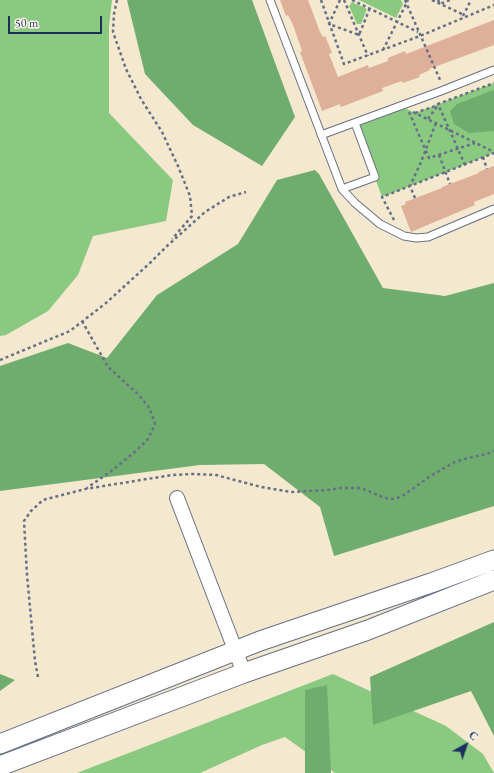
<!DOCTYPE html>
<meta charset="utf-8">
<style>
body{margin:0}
#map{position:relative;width:494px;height:773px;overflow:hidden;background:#f4e8cf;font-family:"EB Garamond",serif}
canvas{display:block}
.north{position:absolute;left:446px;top:725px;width:40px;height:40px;-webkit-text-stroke:3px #fcf5e5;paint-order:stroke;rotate:40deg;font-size:11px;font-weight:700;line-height:16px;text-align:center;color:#1b2f5e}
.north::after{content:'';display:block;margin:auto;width:14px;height:18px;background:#1b2f5e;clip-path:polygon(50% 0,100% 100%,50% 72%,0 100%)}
.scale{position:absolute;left:8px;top:16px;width:94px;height:18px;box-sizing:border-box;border:2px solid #1b2f5e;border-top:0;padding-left:5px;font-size:12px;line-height:14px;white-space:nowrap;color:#1b2f5e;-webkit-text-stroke:3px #fcf5e5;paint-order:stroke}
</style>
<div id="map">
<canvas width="494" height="773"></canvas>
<div class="north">С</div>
<div class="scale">50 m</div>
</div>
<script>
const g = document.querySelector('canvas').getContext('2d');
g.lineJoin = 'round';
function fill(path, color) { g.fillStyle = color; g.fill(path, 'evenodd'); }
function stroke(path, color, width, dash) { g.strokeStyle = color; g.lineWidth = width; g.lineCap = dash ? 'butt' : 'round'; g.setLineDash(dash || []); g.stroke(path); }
fill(new Path2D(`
 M 0,0 L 112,0 L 109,26 L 109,113 L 173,180 L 166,221 L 93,236 L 78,275 L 48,311 L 6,335 L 0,336 Z
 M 359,0 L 401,0 L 403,4 L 396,18 Z
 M 352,2 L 367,9 L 361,24 L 357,24 L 349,6 Z
 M 494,83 L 494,153 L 382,197 L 355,123 L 405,104 L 407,109 L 415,113 Z
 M 333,674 L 446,726 L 483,754 L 494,773 L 335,773 L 285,737 L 262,745 L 200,773 L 77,773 Z`), '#8ac980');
fill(new Path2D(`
 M 127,0 L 252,0 L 295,117 L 262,166 L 193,125 L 145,74 Z
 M 494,90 L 494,131 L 469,133 L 454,124 L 450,111 L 457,104 Z
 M 315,170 L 319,174 L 383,288 L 445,296 L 494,283 L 494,506 L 334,556 L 320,507 L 264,464 L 200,465 L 0,491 L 0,366 L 68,343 L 107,358 L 157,295 L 238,244 L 277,180 Z
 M 494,622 L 494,736 L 471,691 L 373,725 L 370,677 Z
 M 0,674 L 15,680 L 0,691 Z
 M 327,685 L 331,773 L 305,773 L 305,690 Z`), '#6fad6e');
fill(new Path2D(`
 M 280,0 L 308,0 L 320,32 L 323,37 L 325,36 L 328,43 L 332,53 L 329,54 L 338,77 L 368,65 L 369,68 L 388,61 L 388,58 L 405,51 L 406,54 L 494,20 L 494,45 L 429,69 L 430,70 L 419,75 L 420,77 L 403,83 L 402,81 L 382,88 L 383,91 L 341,107 L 340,104 L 322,111 L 300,52 L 302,51 L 293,25 L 288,15 L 286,16 Z
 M 494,166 L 494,194 L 474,202 L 475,205 L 411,232 L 401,206 L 406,204 L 405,202 L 442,188 L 442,187 L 479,173 L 478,172 Z`), '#dfb099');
const lane = new Path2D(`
 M 270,0 L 342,189 L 355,203 L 380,224 L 404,236 L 416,238 L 428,237 L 494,209
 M 321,135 L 441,91 L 494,70
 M 342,189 L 375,177 L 355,123`);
const street = new Path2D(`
 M 177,498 L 244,673`);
const secondary = new Path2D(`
 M 0,744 L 260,641 L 431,583 L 494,560
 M 0,766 L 244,673 L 368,630 L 494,580`);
stroke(lane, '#677086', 9);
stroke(street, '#677086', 16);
stroke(secondary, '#677086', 21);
stroke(new Path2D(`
 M 117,0 L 114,14 L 113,32 L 126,69 L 141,99 L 162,132 L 178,166 L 190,196 L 192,216 L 172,239
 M 321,0 L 344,64 L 420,36 L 494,5
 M 340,0 L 329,24 L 359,35 L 370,8
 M 344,0 L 368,56
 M 352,0 L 418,32
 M 405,0 L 441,82
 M 432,0 L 464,15
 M 438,0 L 440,4 L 450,0
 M 463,16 L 471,0
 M 383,50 L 408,0
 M 409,112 L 429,158 L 475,143
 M 413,112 L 494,152
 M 415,113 L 438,105
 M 428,119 L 438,105
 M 439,155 L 450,184
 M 483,157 L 487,169
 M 465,165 L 438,104 L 494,83
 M 415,198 L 410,186 L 421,162 L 436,123
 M 394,220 L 382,197 L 494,153
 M 82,321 L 108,367 L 139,395 L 150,409 L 155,424 L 148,439 L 137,450 L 114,469 L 87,488
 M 0,360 L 70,331 L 106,303 L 151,262 L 167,246 L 205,212 L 229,197 L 246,192
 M 38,677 L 35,661 L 27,575 L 24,521 L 31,511 L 43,500 L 85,489 L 172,475 L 193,474 L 216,475 L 261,487 L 292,492 L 327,490 L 341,488 L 361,488 L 385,498 L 392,499 L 397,498 L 404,495 L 432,475 L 455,462 L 468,458 L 487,454 L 494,451`), '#677086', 2.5, [3, 3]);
stroke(lane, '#fff', 7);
stroke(street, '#fff', 14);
stroke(secondary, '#fff', 19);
</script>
